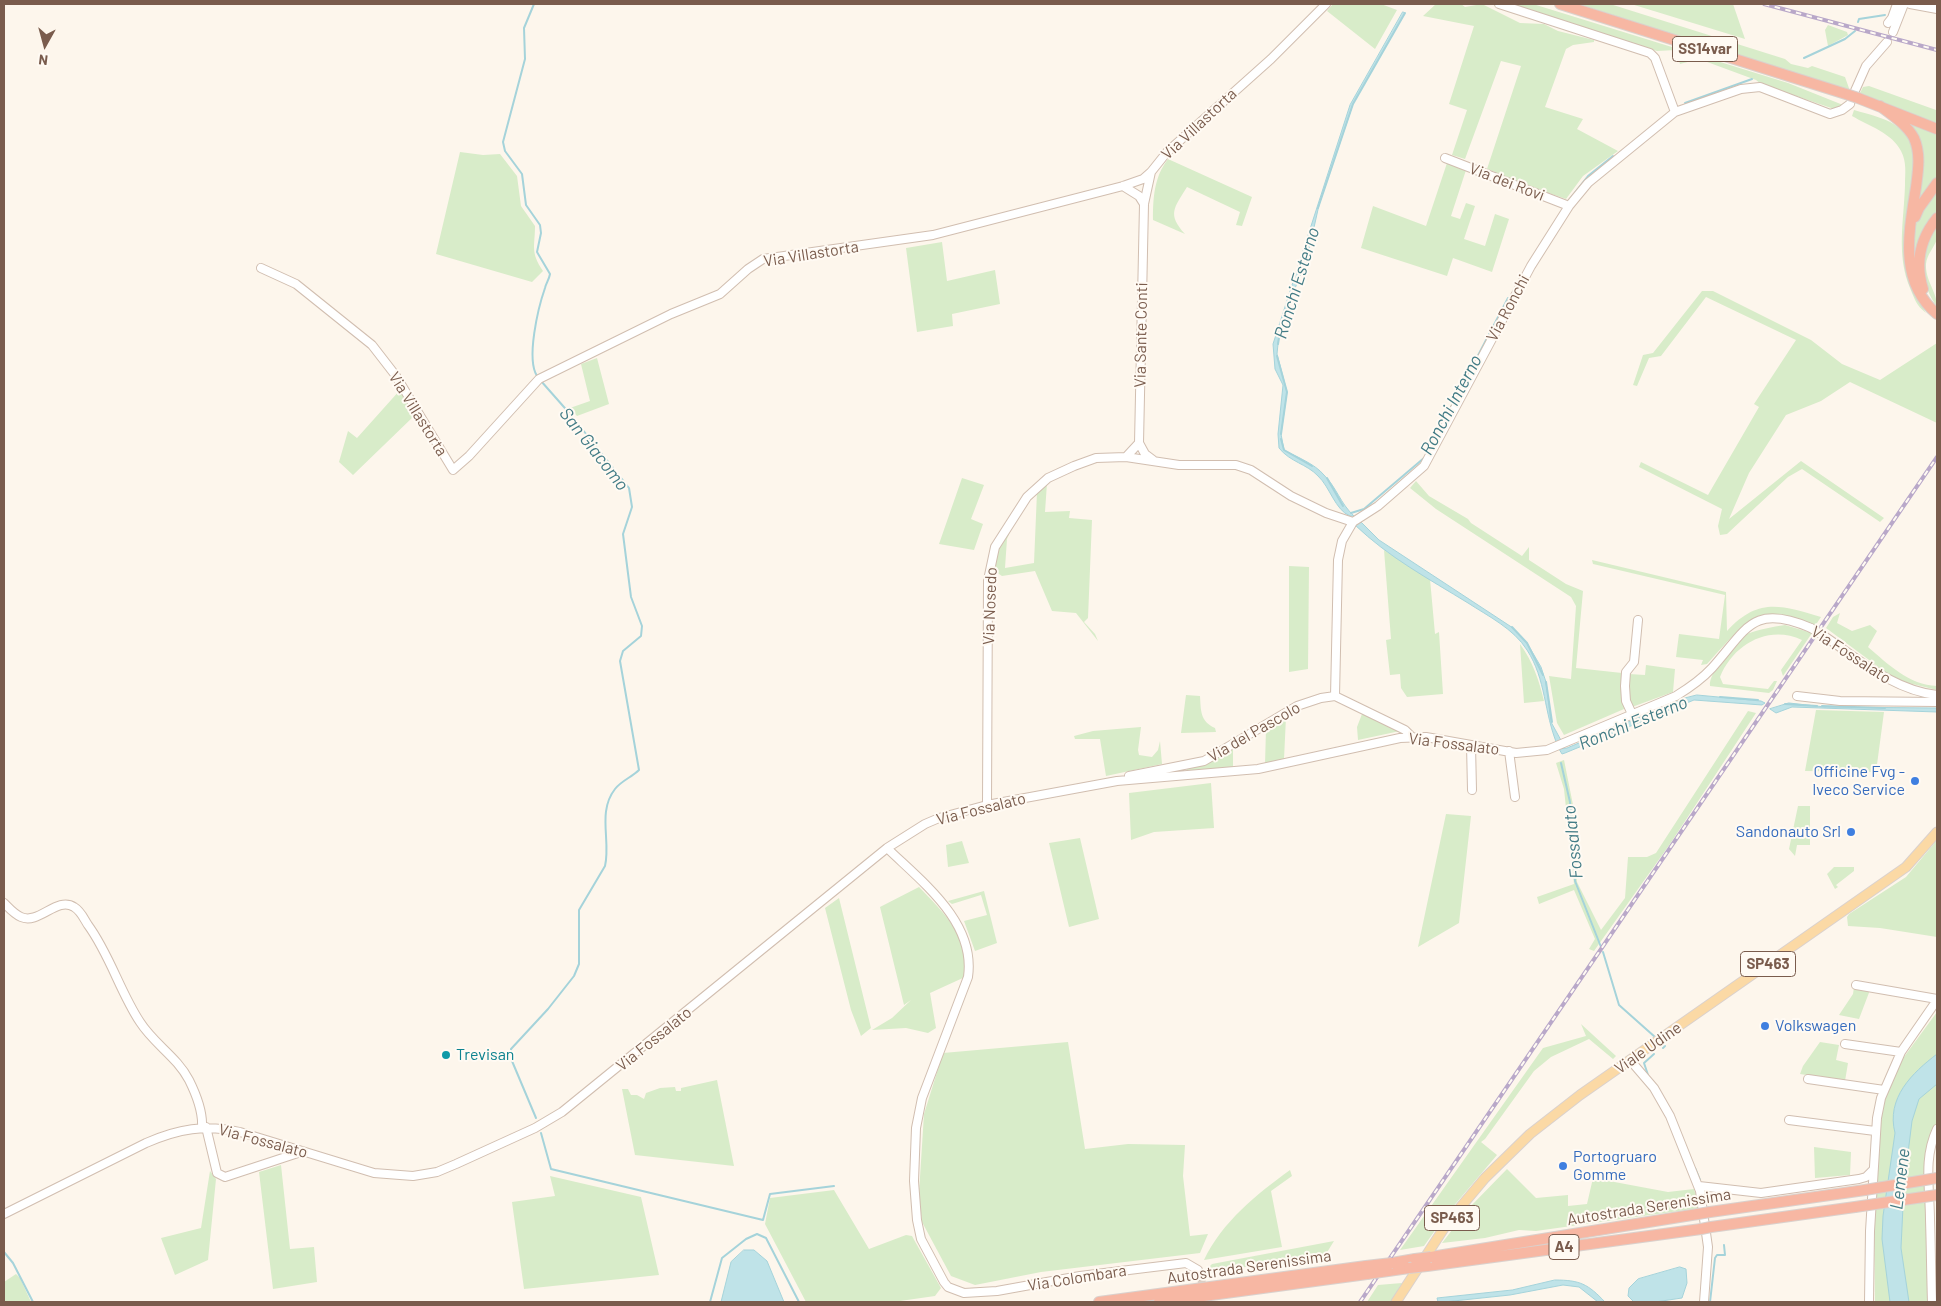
<!DOCTYPE html>
<style>
body{margin:0}
#map{position:relative;width:1941px;height:1306px;overflow:hidden;background:#fdf6ec;font-family:Barlow,sans-serif}
canvas{display:block}
.frame{position:absolute;inset:0;border:5px solid #7a5c4d;pointer-events:none}
.north{position:absolute;left:20px;top:20px;width:50px;height:50px;-webkit-text-stroke:4px #fffaf3;paint-order:stroke;rotate:187deg;font-size:14px;font-weight:700;line-height:20px;text-align:center;color:#7a5c4d}
.north::after{content:'';display:block;margin:auto;width:18px;height:22px;background:#7a5c4d;clip-path:polygon(50% 0,100% 100%,50% 72%,0 100%)}
</style>
<div id="map">
<canvas width="1941" height="1306"></canvas>
<div class="frame"></div>
<div class="north">N</div>
</div>
<script>
const g = document.querySelector('canvas').getContext('2d');
g.lineJoin = 'round';
function fill(path, color) { g.fillStyle = color; g.fill(path, 'evenodd'); }
function stroke(path, color, width, dash) { g.strokeStyle = color; g.lineWidth = width; g.lineCap = dash ? 'butt' : 'round'; g.setLineDash(dash || []); g.stroke(path); }
function drawText(font, color, halo, rows, align = 'center') {
  g.font = font + ' Barlow,sans-serif'; g.lineWidth = 4; g.setLineDash([]); g.textBaseline = 'middle'; g.strokeStyle = halo; g.fillStyle = color; for (const [text, x, y, turn = 0] of rows) {
    g.save(); g.translate(x, y); g.rotate((+turn || 0) * Math.PI / 180); g.textAlign = isNaN(turn) ? turn : align; if (halo) g.strokeText(text, 0, 0); g.fillText(text, 0, 0); g.restore();
  }
}
fill(new Path2D(`
 M 1333,4 L 1381,4 L 1397,10 L 1375,49 L 1327,11 Z
 M 1436,4 L 1461,4 L 1465,7 L 1482,4 L 1520,23 L 1544,24 L 1558,31 L 1594,40 L 1594,42 L 1573,45 L 1566,49 L 1545,107 L 1583,119 L 1577,129 L 1618,151 L 1583,176 L 1566,199 L 1493,174 L 1495,172 L 1487,169 L 1521,66 L 1501,61 L 1465,159 L 1452,155 L 1467,110 L 1449,104 L 1474,26 L 1423,16 Z
 M 1506,4 L 1533,4 L 1788,83 L 1843,105 L 1834,109 L 1761,84 L 1756,80 L 1699,59 L 1680,64 L 1676,50 L 1657,51 Z
 M 1579,4 L 1610,4 L 1785,59 L 1791,64 L 1808,68 L 1812,66 L 1845,77 L 1850,91 Z
 M 1631,4 L 1733,4 L 1745,39 Z
 M 1828,25 L 1847,32 L 1848,35 L 1828,46 L 1825,30 Z
 M 1869,86 L 1936,110 L 1937,126 L 1858,97 L 1863,87 Z
 M 1854,110 C 1886,119 1909,123 1916,160 L 1904,253 L 1913,291 L 1926,313 C 1916,305 1915,300 1910,288 C 1896,255 1904,220 1905,185 C 1905,174 1907,162 1901,151 C 1892,133 1869,126 1852,116 Z
 M 1905,121 L 1937,135 L 1937,178 L 1917,206 L 1921,160 Z
 M 460,152 L 483,155 L 500,154 L 517,176 L 521,206 L 535,226 C 535,246 530,252 543,271 L 532,282 L 436,254 Z
 M 1168,159 L 1252,197 L 1242,226 L 1236,225 L 1240,212 L 1187,187 C 1174,208 1167,214 1185,234 L 1153,220 C 1153,198 1154,177 1168,159 Z
 M 1447,163 L 1466,170 L 1451,216 L 1460,219 L 1466,203 L 1475,206 L 1464,239 L 1485,246 L 1495,214 L 1509,219 L 1492,272 L 1453,258 L 1447,276 L 1361,248 L 1373,206 L 1426,226 Z
 M 1937,189 L 1937,215 L 1916,262 C 1902,238 1923,208 1937,189 Z
 M 1937,224 C 1937,228 1939,235 1937,239 C 1934,248 1927,254 1926,264 C 1925,280 1937,292 1937,306 C 1924,291 1920,263 1925,245 C 1928,237 1933,230 1937,224 Z
 M 942,242 L 947,281 L 995,270 L 1000,304 L 952,314 L 953,326 L 917,332 L 906,248 Z
 M 1702,291 L 1713,291 L 1811,340 L 1842,364 L 1880,380 L 1937,343 L 1937,423 L 1850,382 L 1821,401 L 1786,415 L 1749,473 L 1729,519 L 1801,461 L 1884,518 L 1880,522 L 1802,469 L 1788,477 L 1727,534 L 1720,535 L 1718,526 L 1722,509 L 1639,467 L 1641,462 L 1708,495 L 1759,407 L 1754,404 L 1796,340 L 1706,297 L 1661,356 L 1649,358 L 1637,386 L 1633,385 L 1643,355 L 1653,353 Z
 M 597,358 L 609,404 L 577,416 L 570,408 L 590,401 L 581,364 Z
 M 400,390 L 414,416 L 353,475 L 339,462 L 348,431 L 357,438 Z
 M 962,478 L 984,485 L 971,519 L 983,524 L 974,550 L 939,544 Z
 M 1416,481 L 1429,496 L 1468,519 L 1471,523 L 1522,556 L 1529,547 L 1529,560 L 1566,584 L 1583,591 L 1576,668 L 1622,673 L 1624,709 L 1564,735 L 1557,723 L 1549,676 L 1571,679 L 1576,606 L 1571,597 L 1436,509 L 1410,488 Z
 M 1047,483 L 1045,512 L 1070,511 L 1069,518 L 1092,520 L 1088,618 L 1084,622 L 1095,634 L 1098,641 L 1076,613 L 1052,611 L 1035,571 L 1002,576 L 993,570 L 996,550 L 1014,523 L 1007,539 L 1005,568 L 1034,563 L 1037,492 Z
 M 1384,550 L 1430,579 L 1435,634 L 1439,632 L 1443,694 L 1407,697 L 1401,688 L 1400,674 L 1390,675 L 1386,640 L 1391,639 Z
 M 1592,560 L 1726,592 L 1727,631 C 1758,597 1781,605 1821,617 L 1815,626 C 1762,599 1742,625 1707,664 L 1701,665 L 1703,660 L 1676,657 L 1679,634 L 1719,639 L 1725,595 L 1593,564 Z
 M 1289,566 L 1309,567 L 1308,669 L 1289,672 Z
 M 1840,613 L 1837,623 L 1852,631 L 1870,625 L 1877,631 L 1868,647 C 1888,664 1909,685 1937,686 L 1937,690 L 1896,680 L 1826,628 L 1833,617 Z
 M 1785,625 L 1812,633 L 1783,676 L 1781,670 L 1802,640 C 1769,624 1733,644 1720,677 L 1723,684 L 1768,689 L 1774,681 L 1777,681 L 1773,690 L 1769,693 L 1710,686 C 1708,673 1735,640 1747,634 C 1760,629 1772,627 1785,625 Z
 M 1520,644 C 1533,662 1539,680 1544,701 L 1524,703 Z
 M 1646,665 L 1675,669 L 1673,692 L 1632,707 L 1628,692 L 1629,674 L 1645,675 Z
 M 1186,695 L 1200,696 C 1201,711 1200,721 1215,728 L 1216,732 L 1181,733 Z
 M 1816,710 L 1884,712 L 1876,772 L 1805,771 Z
 M 1748,711 L 1756,713 L 1670,844 L 1594,951 L 1589,949 L 1595,939 L 1574,890 L 1539,904 L 1537,897 L 1574,884 L 1564,789 L 1556,763 L 1564,760 L 1573,805 L 1577,882 L 1601,930 L 1625,898 L 1628,857 L 1647,857 L 1656,853 Z
 M 1362,714 L 1400,731 L 1358,740 L 1357,727 Z
 M 1286,717 L 1284,759 L 1265,764 L 1266,729 Z
 M 1141,727 L 1138,750 L 1139,755 L 1152,757 L 1158,750 L 1160,741 L 1162,764 L 1106,776 L 1100,739 L 1075,739 L 1074,736 L 1093,731 Z
 M 1233,748 L 1233,768 L 1188,772 L 1186,768 L 1209,761 Z
 M 1211,783 L 1214,828 L 1154,832 L 1131,840 L 1129,793 Z
 M 1798,806 L 1810,806 L 1810,845 L 1797,845 L 1795,856 L 1789,849 Z
 M 1446,814 L 1471,816 L 1459,923 L 1418,947 Z
 M 1080,838 L 1099,919 L 1069,927 L 1049,843 Z
 M 1937,840 L 1937,937 L 1880,928 L 1848,926 L 1847,917 L 1849,914 L 1906,877 Z
 M 962,841 L 969,863 L 948,867 L 946,845 Z
 M 1834,867 L 1854,867 L 1854,871 L 1836,885 L 1838,887 L 1835,889 L 1827,874 Z
 M 919,887 C 944,913 971,938 965,977 L 930,993 L 936,1028 L 928,1033 L 906,1028 L 872,1030 L 892,1018 L 911,1000 L 904,1005 L 880,907 Z
 M 984,891 L 997,943 L 975,951 L 964,921 L 987,915 L 981,895 L 952,904 L 948,901 Z
 M 839,898 L 871,1028 L 861,1036 L 851,1010 L 825,908 Z
 M 1854,987 L 1870,990 L 1859,1019 L 1839,1015 L 1853,994 Z
 M 1937,1012 L 1937,1127 L 1926,1163 L 1930,1302 L 1875,1302 L 1874,1209 L 1880,1118 L 1890,1081 L 1901,1061 Z
 M 1581,1024 L 1616,1056 L 1613,1059 L 1589,1039 L 1551,1057 L 1534,1071 L 1485,1139 L 1481,1142 L 1497,1155 L 1446,1215 L 1424,1246 L 1400,1250 L 1543,1048 L 1586,1036 Z
 M 1068,1042 L 1085,1149 L 1128,1144 L 1185,1145 L 1183,1176 L 1190,1236 L 1208,1234 L 1200,1253 L 1041,1272 L 975,1285 L 951,1276 L 922,1222 L 919,1193 L 924,1114 L 943,1053 Z
 M 1820,1042 L 1839,1045 L 1836,1060 L 1848,1063 L 1845,1081 L 1800,1074 L 1803,1066 Z
 M 717,1080 L 734,1166 L 635,1155 L 622,1089 L 628,1089 L 631,1095 L 637,1095 L 644,1099 L 646,1093 L 660,1088 L 675,1087 L 676,1091 L 681,1091 L 681,1088 Z
 M 1814,1147 L 1851,1152 L 1850,1175 L 1815,1178 Z
 M 281,1165 L 290,1249 L 314,1247 L 317,1282 L 273,1289 L 259,1172 Z
 M 1507,1169 L 1536,1198 L 1568,1195 L 1568,1206 L 1587,1204 L 1593,1178 L 1668,1192 L 1694,1189 L 1700,1208 L 1536,1231 L 1519,1230 L 1485,1238 L 1442,1243 L 1469,1208 Z
 M 1290,1170 L 1292,1176 L 1271,1191 L 1282,1247 L 1204,1260 C 1222,1222 1257,1194 1290,1170 Z
 M 210,1171 L 216,1179 L 208,1260 L 175,1275 L 161,1238 L 201,1228 Z
 M 550,1176 L 641,1197 L 659,1275 L 524,1289 L 512,1202 L 555,1196 Z
 M 834,1190 L 869,1249 L 906,1235 L 912,1236 L 941,1288 L 935,1296 L 893,1302 L 806,1302 L 765,1224 L 770,1198 Z
 M 1334,1241 L 1326,1254 L 1208,1273 L 1208,1268 L 1212,1264 Z
 M 16,1274 L 20,1278 L 31,1302 L 4,1302 L 4,1282 Z
 M 1402,1283 L 1391,1302 L 1367,1302 L 1378,1285 Z`), '#d8ecc9');
const water = new Path2D(`
 M 1403,12 L 1405,13 L 1353,104 L 1319,205 L 1307,259 L 1289,303 L 1279,334 L 1277,354 L 1287,392 L 1281,434 L 1284,450 C 1297,457 1315,464 1324,475 C 1337,488 1340,503 1354,516 L 1350,516 C 1335,510 1330,487 1318,476 C 1307,464 1290,462 1279,448 L 1278,434 L 1283,385 L 1275,369 L 1273,344 L 1350,105 Z
 M 1360,521 L 1379,540 L 1513,628 L 1527,643 L 1541,667 L 1546,682 L 1551,722 L 1562,742 L 1557,744 C 1544,713 1546,679 1527,650 C 1514,629 1488,616 1468,603 C 1429,579 1388,557 1355,525 Z
 M 1697,695 L 1761,701 L 1765,703 L 1762,705 L 1694,700 L 1565,753 L 1562,754 L 1559,749 L 1567,748 L 1685,698 Z
 M 1789,703 L 1825,707 L 1937,708 L 1937,712 L 1792,707 L 1776,713 L 1770,709 Z
 M 1937,1054 L 1937,1084 L 1919,1099 L 1912,1121 L 1904,1185 L 1901,1248 L 1909,1302 L 1890,1302 L 1882,1239 L 1883,1216 L 1895,1133 C 1886,1098 1912,1073 1937,1054 Z
 M 744,1250 L 754,1250 L 767,1261 L 784,1302 L 721,1302 L 731,1262 Z
 M 1680,1267 L 1686,1269 L 1687,1283 L 1682,1298 L 1655,1302 L 1634,1302 L 1628,1296 L 1629,1288 L 1638,1279 Z
 M 1555,1280 C 1580,1280 1588,1284 1605,1302 L 1598,1302 L 1579,1287 L 1563,1285 L 1510,1295 L 1444,1302 L 1438,1302 L 1437,1298 L 1512,1290 Z`);
fill(water, '#bfe3e8');
stroke(water, '#a5d3da', 1);
stroke(new Path2D(`
 M 534,4 L 524,28 L 525,59 L 503,142 L 505,151 L 522,174 L 526,205 L 540,225 L 541,233 L 537,252 L 550,274 C 549,280 546,283 545,288 C 538,308 526,359 537,376
 M 1858,22 L 1859,19 L 1885,15
 M 1804,58 L 1845,39 L 1855,31
 M 1685,103 L 1752,79
 M 1569,200 L 1588,176 L 1613,156
 M 1318,208 L 1353,104 L 1405,13
 M 1281,327 L 1288,305
 M 1278,344 L 1280,332
 M 1277,356 L 1287,392 L 1281,434
 M 1437,434 L 1508,298
 M 1281,439 L 1284,450 L 1312,466
 M 1327,478 L 1343,506
 M 1351,513 L 1364,509 L 1424,458
 M 1512,627 L 1527,643 L 1543,675
 M 1546,682 L 1552,722
 M 1720,697 L 1758,700
 M 1785,704 L 1817,706
 M 1822,706 L 1885,708
 M 1561,763 L 1570,802 L 1575,881 L 1601,947
 M 1603,952 L 1619,1005 L 1655,1037
 M 1662,1044 L 1665,1046 L 1663,1048
 M 1648,1075 L 1644,1063 L 1654,1054
 M 536,1118 L 512,1061 L 511,1049 L 548,1009 L 574,976 L 579,964 L 579,910 L 605,866 C 611,841 597,812 615,789 C 621,781 632,777 639,770 L 620,661 L 623,651 L 641,636 L 642,626 L 631,597 L 623,534 L 632,507 L 629,488 L 571,415 L 541,381
 M 541,1133 L 551,1169 L 763,1220 L 770,1194 L 834,1186
 M 1695,1168 L 1700,1180
 M 1707,1197 L 1717,1197 L 1718,1201
 M 4,1252 L 13,1263 L 33,1302
 M 710,1302 L 722,1258 L 746,1239 L 757,1234 L 766,1238 L 799,1302
 M 1710,1302 L 1715,1258 L 1717,1255 L 1725,1255 L 1724,1245`), '#a5d3da', 2);
stroke(new Path2D(`
 M 1201,1276 L 1204,1302`), '#dcd0c4', 8, [8, 4]);
const minor = new Path2D(`
 M 1499,4 L 1650,53 L 1655,58 L 1675,112
 M 1910,4 L 1937,9
 M 1888,23 L 1892,18 L 1897,4
 M 1893,32 L 1904,4
 M 1854,93 L 1866,66 L 1887,42
 M 1445,158 L 1569,206
 M 1151,172 L 1144,204 L 1139,443 L 1145,454 L 1153,460
 M 1123,186 L 1139,196 L 1144,204
 M 261,268 L 296,284 L 372,345 L 396,376 L 453,470 L 469,456 L 539,379 L 671,314 L 720,294 L 748,269 L 763,259 L 933,235 L 1123,186 L 1143,179 L 1151,172 L 1167,152 L 1271,59 L 1326,4
 M 1126,457 L 1139,443
 M 1824,636 C 1860,660 1893,690 1937,695
 M 1335,696 L 1338,560 L 1342,541 L 1353,522 L 1378,506 L 1424,466 L 1531,266 L 1569,206 L 1588,183 L 1675,112 L 1741,89 L 1760,87 L 1830,114 L 1842,110 L 1850,104
 M 1797,696 L 1840,701 L 1937,702
 M 1632,714 L 1626,701 L 1625,686 L 1626,672 L 1634,662 L 1638,620
 M 1471,745 L 1472,790
 M 1509,751 L 1515,797
 M 1129,776 L 1204,761 L 1297,706 L 1321,698 L 1335,696 L 1405,730 L 1411,736
 M 987,805 L 988,580 L 995,547 L 1027,497 L 1048,478 L 1074,466 L 1096,458 L 1126,457 L 1179,465 L 1236,465 L 1251,470 L 1291,496 L 1326,513 L 1353,522
 M 887,848 C 922,882 976,922 968,977 L 922,1098 L 916,1128 L 914,1181 L 917,1220 L 921,1239 L 944,1282 L 948,1287 L 964,1293 L 997,1291 L 1080,1276 L 1186,1263 L 1198,1270 L 1201,1276
 M 4,903 C 9,908 14,914 21,917 C 39,925 57,896 74,907 C 81,911 84,919 88,925 C 110,955 120,992 140,1022 C 154,1044 177,1057 189,1080 C 196,1094 203,1111 202,1127
 M 1856,985 L 1937,999
 M 1845,1044 L 1901,1052
 M 1630,1060 L 1654,1088 L 1670,1116 L 1700,1191 L 1708,1247 L 1704,1302
 M 1808,1079 L 1884,1090
 M 1789,1120 L 1875,1131
 M 206,1127 L 217,1173 L 225,1177 L 298,1153 L 299,1150
 M 1699,1186 L 1761,1193 L 1859,1179 L 1866,1177 L 1873,1170
 M 4,1214 L 146,1143 C 178,1129 205,1124 240,1132 L 374,1173 L 413,1176 L 437,1172 L 456,1164 L 535,1128 L 562,1112 L 887,848 L 925,824 L 939,818 L 987,805 L 1117,781 L 1258,769 L 1400,738 L 1426,737 L 1516,753 L 1547,750 L 1676,696 C 1689,688 1701,680 1712,668 C 1747,629 1752,603 1811,628
 M 1869,1302 L 1870,1231 L 1877,1118 L 1881,1098 L 1901,1052 L 1937,1000
 M 1932,1302 C 1931,1275 1931,1248 1930,1220 C 1930,1188 1923,1159 1937,1129`);
const major = new Path2D(`
 M 1396,1302 L 1448,1222 L 1485,1178 L 1530,1134 L 1580,1095 L 1906,867 L 1937,832`);
const highway = new Path2D(`
 M 1560,4 L 1849,95
 M 1858,98 L 1937,129
 M 1880,106 C 1892,115 1907,125 1914,138 C 1921,154 1918,171 1916,187 C 1909,231 1898,281 1937,314
 M 1915,217 L 1919,208 L 1937,183
 M 1923,289 C 1915,263 1920,239 1937,218
 M 1710,1212 L 1865,1190
 M 1711,1227 L 1855,1207
 M 1431,1257 L 1698,1214
 M 1392,1263 L 1415,1259
 M 1427,1266 L 1701,1229
 M 1388,1271 L 1409,1268
 M 1099,1302 L 1366,1266
 M 1159,1302 L 1367,1274`);
stroke(minor, '#d1beb0', 10);
stroke(major, '#dad1cd', 11);
stroke(highway, '#dad1cd', 12);
stroke(minor, '#fff', 8);
stroke(major, '#fbd9a5', 9);
stroke(highway, '#f7b7a3', 10);
const rail = new Path2D(`
 M 1764,4 L 1937,50
 M 1360,1302 L 1937,457`);
stroke(rail, '#b9a8c9', 4);
stroke(rail, '#fffaf3', 2, [5.5]);
const minorBridge = new Path2D(`
 M 1811,628 L 1824,636`);
const highwayBridge = new Path2D(`
 M 1849,95 L 1858,98
 M 1865,1190 L 1937,1178
 M 1855,1207 L 1937,1195
 M 1698,1214 L 1710,1212
 M 1701,1229 L 1711,1227
 M 1415,1259 L 1431,1257
 M 1366,1266 L 1392,1263
 M 1409,1268 L 1427,1266
 M 1367,1274 L 1388,1271`);
stroke(minorBridge, '#d1beb0', 10, []);
stroke(highwayBridge, '#dad1cd', 12, []);
stroke(minorBridge, '#fff', 8);
stroke(highwayBridge, '#f7b7a3', 10);
for (const [x, y, r, color] of [
 [1915,781,5,"#3f7fe0"],
 [1851,832,5,"#3f7fe0"],
 [1765,1026,5,"#3f7fe0"],
 [446,1055,5,"#0f9aa8"],
 [1563,1166,5,"#3f7fe0"]
]) { const dot = new Path2D(); dot.arc(x, y, r, 0, 2 * Math.PI); g.fillStyle = color; g.fill(dot); stroke(dot, '#fffaf3', 2); }
for (const [x, y, w] of [
 [1705,49,65],
 [1768,964,55],
 [1452,1218,55],
 [1564,1247,30]
]) { const box = new Path2D(); box.roundRect(x - w / 2, y - 12.5, w, 25, 4); g.fillStyle = '#fffaf3'; g.fill(box); stroke(box, '#7a5c4d', 1); }
drawText('bold 15px', '#7a5c4d', null, [
 ["SS14var",1705,49],
 ["SP463",1768,964],
 ["SP463",1452,1218],
 ["A4",1564,1247]
]);
drawText('16px', '#7a5c4d', '#fffaf3', [
 ["Via Villastorta",1199,124,-43],
 ["Via dei Rovi",1507,182,21],
 ["Via Villastorta",811,254,-9],
 ["Via Ronchi",1508,308,-62],
 ["Via Sante Conti",1141,335,-89],
 ["Via Villastorta",418,414,58],
 ["Via Nosedo",990,606,-88],
 ["Via Fossalato",1851,655,33],
 ["Via del Pascolo",1254,732,-30],
 ["Via Fossalato",1454,744,7],
 ["Via Fossalato",981,809,-14],
 ["Via Fossalato",654,1039,-39],
 ["Viale Udine",1648,1048,-35],
 ["Via Fossalato",263,1141,15],
 ["Autostrada Serenissima",1649,1207,-9],
 ["Autostrada Serenissima",1249,1267,-8],
 ["Via Colombara",1077,1278,-9]
]);
drawText('16px', '#366cbe', '#fffaf3', [
 ["Officine Fvg -",1905,772],
 ["Iveco Service",1905,790],
 ["Sandonauto Srl",1841,832],
 ["Volkswagen",1775,1026,"left"],
 ["Portogruaro",1573,1157,"left"],
 ["Gomme",1573,1175,"left"]
], 'right');
drawText('16px', '#0d838f', '#fffaf3', [
 ["Trevisan",456,1055]
], 'left');
drawText('italic 18px', '#437c86', '#fffaf3', [
 ["Ronchi Esterno",1297,283,-73],
 ["Ronchi Interno",1451,405,-62],
 ["San Giacomo",594,449,52],
 ["Ronchi Esterno",1633,723,-22],
 ["Fossalato",1573,842,-96],
 ["Lemene",1900,1179,-83]
]);
</script>
